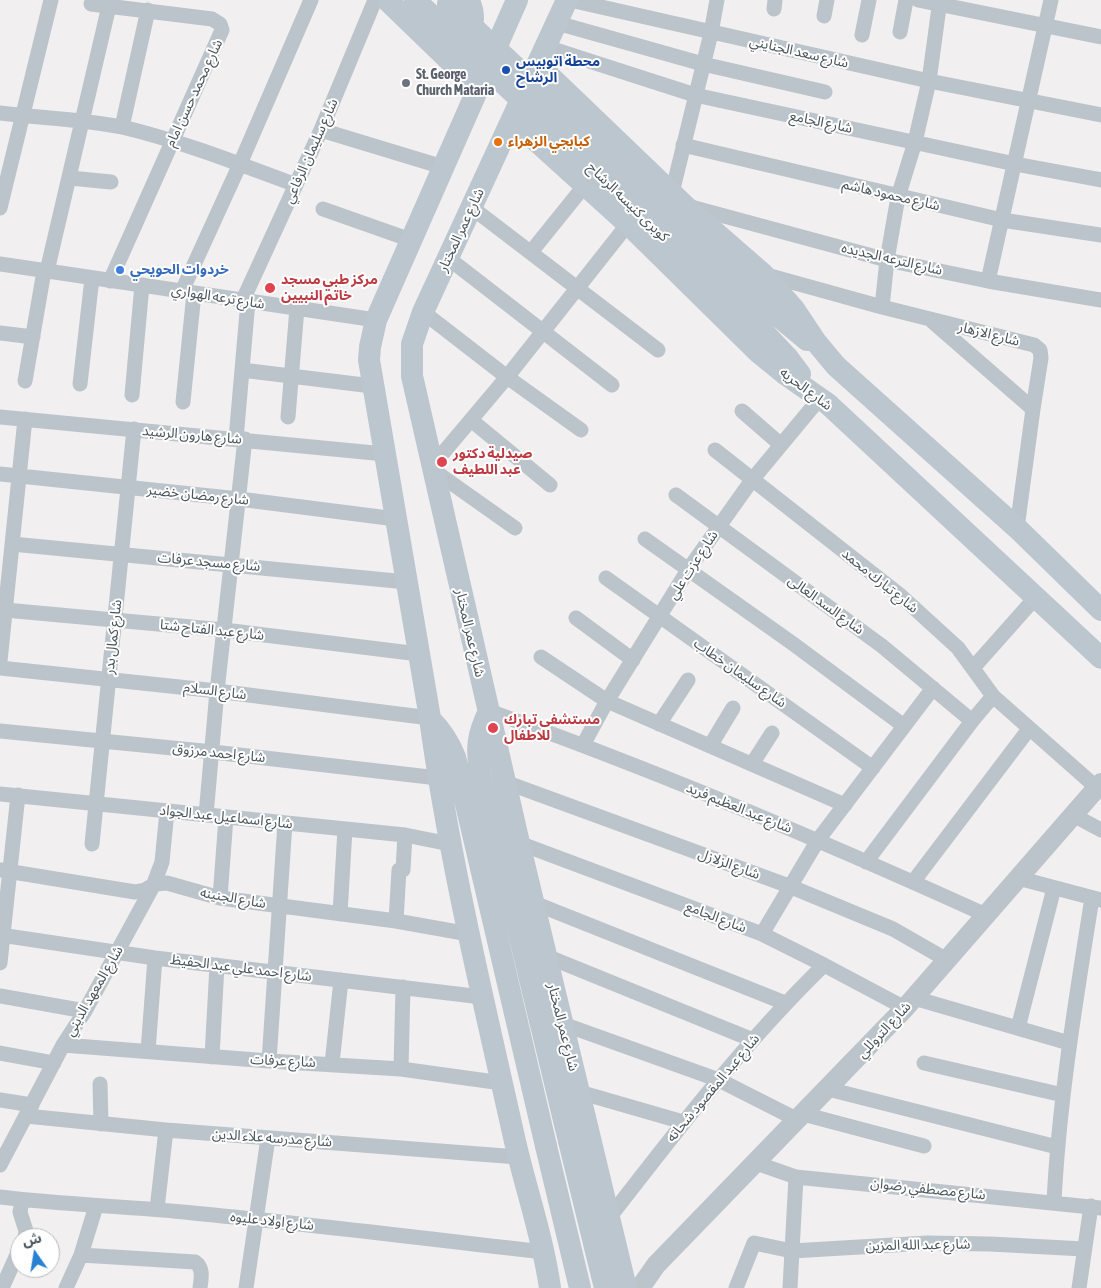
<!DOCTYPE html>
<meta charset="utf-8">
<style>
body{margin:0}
#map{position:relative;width:1101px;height:1288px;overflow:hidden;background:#f1efef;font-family:"Asap Condensed","Noto Sans Arabic",sans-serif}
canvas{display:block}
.north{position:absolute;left:10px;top:1228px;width:50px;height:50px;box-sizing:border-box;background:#fff;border:1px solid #b6babd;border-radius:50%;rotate:347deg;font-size:14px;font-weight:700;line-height:20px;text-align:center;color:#48535a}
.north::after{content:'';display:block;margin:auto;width:18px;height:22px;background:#2981d1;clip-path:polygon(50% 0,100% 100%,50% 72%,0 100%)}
</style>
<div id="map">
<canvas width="1101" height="1288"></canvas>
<div class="north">ش</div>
</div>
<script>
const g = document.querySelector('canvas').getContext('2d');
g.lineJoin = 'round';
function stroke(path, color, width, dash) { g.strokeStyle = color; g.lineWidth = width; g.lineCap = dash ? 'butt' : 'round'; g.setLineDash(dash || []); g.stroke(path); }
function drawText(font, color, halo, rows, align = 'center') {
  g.font = font + ' "Asap Condensed","Noto Sans Arabic",sans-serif'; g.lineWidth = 4; g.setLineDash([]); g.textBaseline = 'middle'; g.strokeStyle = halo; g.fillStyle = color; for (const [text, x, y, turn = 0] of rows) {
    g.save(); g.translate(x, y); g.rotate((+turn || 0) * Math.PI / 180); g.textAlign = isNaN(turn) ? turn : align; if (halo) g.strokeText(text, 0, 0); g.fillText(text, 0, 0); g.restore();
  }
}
stroke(new Path2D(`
 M 570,0 L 929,81 L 1101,115
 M 918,0 L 1101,37
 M 91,4 L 212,19 L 220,24 L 222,30 L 110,281
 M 774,9 L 775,0
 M 824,16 L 827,0
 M 557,23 L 703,64 L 825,92
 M 900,32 L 906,0
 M 862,35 L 869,0
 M 546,47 L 695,95 L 1015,164 L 1101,180
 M 0,113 C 40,118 82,119 122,127 C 181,141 239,164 296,185
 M 122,127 L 148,10
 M 321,130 L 443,167
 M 683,145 L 1002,220 L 1101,235
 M 70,178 L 111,182
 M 672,193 L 711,33 L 717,0
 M 471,207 L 658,350
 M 691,207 L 887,260 L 988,281 L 1101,300
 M 0,208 L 51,0
 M 323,209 L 411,240
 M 531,252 L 585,185
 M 448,258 L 612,385
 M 0,264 L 376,320
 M 47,271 L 109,6
 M 763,274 L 882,307 L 1034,345 L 1040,350 L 1041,358 L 1033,409 L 1017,528
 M 988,281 L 1051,0
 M 182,291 L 240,164 L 311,0
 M 243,300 L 321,130 L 375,0
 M 882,307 L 887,260 L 898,197 L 915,142 L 929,81 L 940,0
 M 423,312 L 507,377 L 581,430
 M 932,321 L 1033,409
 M 0,333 L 33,337
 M 242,370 L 372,386
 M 25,381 L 44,271
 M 80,384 L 92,278
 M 132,395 L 142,285
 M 183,402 L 194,293
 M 742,411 L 780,444
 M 0,417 L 385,454
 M 288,417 L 297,308
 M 471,420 L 550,485
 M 236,439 L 248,301
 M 715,450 L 901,596 L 958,648 L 993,696 L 1097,788
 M 432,466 L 507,377 L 628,224
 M 433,470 L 515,528
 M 0,474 L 239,499 L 396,519
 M 676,495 L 882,646 L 972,721
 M 645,539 L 792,643 L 904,726
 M 12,544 L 407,582
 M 606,578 L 873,768
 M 5,610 L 224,630 L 419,654
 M 576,618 L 633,660
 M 541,657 L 607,701 L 845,805
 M 0,661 L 25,419
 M 0,668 L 217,691 L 430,718
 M 973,668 L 1036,597
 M 489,711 C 658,771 823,841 986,915
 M 659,724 L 688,680
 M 0,731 L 213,752 L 438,778
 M 583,745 L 607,701 L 688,570 L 752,480 L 820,398
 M 710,746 L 733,708
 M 752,764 L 772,733
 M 505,782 L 789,886 L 893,929 L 947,960
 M 0,794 L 405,835 L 450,844
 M 206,815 L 217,691 L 245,439
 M 1073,815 L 1101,830
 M 519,843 L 762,934 L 824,965 L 905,1008
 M 92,844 L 134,429
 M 866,862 L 972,721 L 993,696
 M 0,870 L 135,892 L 145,890 L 155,884 L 167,883 L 220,898 L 396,921 L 469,934
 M 1018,878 L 1101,900
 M 913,882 L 1029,729
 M 220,898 L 226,817
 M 534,903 L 785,1003
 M 340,914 L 345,829
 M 396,921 L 399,870 L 403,870 L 405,835
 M 762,934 L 818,840 L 933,688
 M 0,935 L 155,958 L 482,997
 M 546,956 L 753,1040
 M 0,963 L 18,795
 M 0,996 L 85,1011
 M 914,998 L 1069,1043
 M 563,1024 L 719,1080 L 798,1120
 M 1018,1028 L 1054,888
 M 63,1045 L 269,1061 L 401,1069 L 502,1083
 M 148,1051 L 155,958
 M 0,1053 L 54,1063
 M 212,1057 L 217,965
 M 269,1061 L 285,823
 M 924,1063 L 1063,1095
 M 332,1064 L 341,980
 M 401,1069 L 403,987
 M 100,1084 L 101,1124
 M 828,1089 L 1057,1147
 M 579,1092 L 683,1122
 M 0,1100 L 32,1105
 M 803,1114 L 924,1146
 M 26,1116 L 166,1130 L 518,1157
 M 756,1163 L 796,1177 L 1101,1208
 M 0,1165 L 63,1045 L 85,1011 L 153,886 L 162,862 L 167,811
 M 0,1197 C 64,1205 129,1206 193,1213 C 310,1224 427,1239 544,1252
 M 22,1200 L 20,1212 L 26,1231 L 25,1238
 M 1054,1202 C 1059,1100 1076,999 1092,898
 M 157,1209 L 166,1130
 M 609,1218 C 677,1130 745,1042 824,965
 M 81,1255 L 195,1262 C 204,1268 201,1279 200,1288
 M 2,1288 L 20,1248
 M 66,1288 L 81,1255 L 96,1206
 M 246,1288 L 268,1138
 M 736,1288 L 754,1243 L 792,1251 L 927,1243 L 990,1244 L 1084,1249
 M 790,1288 L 796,1177
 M 1079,1288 L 1091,1206`), '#bbc4ca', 15);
stroke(new Path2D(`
 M 640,1288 L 656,1265 L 905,1008 L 1101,783`), '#bbc4ca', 20);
stroke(new Path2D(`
 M 387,0 L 478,88
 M 415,0 L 434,18
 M 517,0 L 376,320 L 370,347 L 369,360 L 430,718 C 449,859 483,998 514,1137 C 525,1187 543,1237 550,1288
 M 567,0 L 423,312 L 412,344 L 412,376 L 519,843 L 626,1288
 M 462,39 C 474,29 476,15 469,1
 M 538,65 L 685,206 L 763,274 L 794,309 L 816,342 L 836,366 L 1017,528 L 1101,610
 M 566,114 L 771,310 L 807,340
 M 512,119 L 628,224 L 758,352 L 785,374 L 828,404 L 1101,658
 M 552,129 L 755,323 L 788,358 L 800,374
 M 489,711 C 478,734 476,747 480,772 L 569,1141
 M 430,719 C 442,731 449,742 455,757 L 546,1146`), '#bcc6cf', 22);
stroke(new Path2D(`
 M 448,4 L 566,114
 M 434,18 L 552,129
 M 569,1141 L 605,1288
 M 546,1146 L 580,1288`), '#bcc6cf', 22);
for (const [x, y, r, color] of [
 [506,70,5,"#1a4fb4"],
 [406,83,5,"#6b7280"],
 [498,142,5,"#e8710a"],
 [120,270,5,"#3f7fe0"],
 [270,288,6,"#e0444e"],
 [442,462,6,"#e0444e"],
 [493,728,6,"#e0444e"]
]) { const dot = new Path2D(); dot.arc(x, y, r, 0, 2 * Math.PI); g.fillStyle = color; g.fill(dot); stroke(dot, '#fff', 2); }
drawText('14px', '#48535a', '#fff', [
 ["شارع سعد الجنايني",799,52,13],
 ["شارع محمد حسن امام",194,93,-65],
 ["شارع الجامع",821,122,12],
 ["شارع سليمان الرفاعي",311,151,-66],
 ["شارع محمود هاشم",891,195,13],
 ["كوبرى كنيسه الرشاح",628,202,44],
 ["شارع عمر المختار",461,230,-65],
 ["شارع الترعه الجديده",892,259,13],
 ["شارع ترعه الهواري",218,297,9],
 ["شارع الازهار",989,334,14],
 ["شارع الحريه",806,389,37],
 ["شارع هارون الرشيد",192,435,5],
 ["شارع رمضان خضير",198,495,6],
 ["شارع مسجد عرفات",209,562,5],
 ["شارع عزت علي",693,565,-57],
 ["شارع تبارك محمد",880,581,39],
 ["شارع السد العالى",826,605,36],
 ["شارع عبد الفتاح شتا",212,630,6],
 ["شارع عمر المختار",470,633,77],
 ["شارع كمال بدر",113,637,-84],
 ["شارع سليمان خطاب",740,673,35],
 ["شارع السلام",215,691,7],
 ["شارع احمد مرزوق",219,753,6],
 ["شارع عبد العظيم فريد",739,808,22],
 ["شارع اسماعيل عبد الجواد",226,817,6],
 ["شارع الزلازل",729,864,20],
 ["شارع الجنينه",233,898,10],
 ["شارع الجامع",716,917,21],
 ["شارع احمد علي عبد الحفيظ",241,968,7],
 ["شارع المعهد الديني",94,991,-60],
 ["شارع عمر المختار",563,1027,76],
 ["شارع التروللي",884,1030,-47],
 ["شارع عرفات",283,1061,3],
 ["شارع عبد المقصود شحاته",713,1088,-50],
 ["شارع مدرسه علاء الدين",272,1138,4],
 ["شارع مصطفي رضوان",928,1189,6],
 ["شارع اولاد عليوه",272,1221,6],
 ["شارع عبد الله المزين",918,1245,-1]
]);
drawText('bold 14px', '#164399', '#fff', [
 ["محطة اتوبيس",516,62],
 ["الرشاح",516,78]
], 'left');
drawText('bold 14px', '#5b616d', '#fff', [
 ["St. George",416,75],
 ["Church Mataria",416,91]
], 'left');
drawText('bold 14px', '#c56008', '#fff', [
 ["كبابجي الزهراء",508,142]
], 'left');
drawText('bold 14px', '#366cbe', '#fff', [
 ["خردوات الحويحي",130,270]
], 'left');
drawText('bold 14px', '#be3a42', '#fff', [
 ["مركز طبي مسجد",281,280],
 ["خاتم النبيين",281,296],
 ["صيدلية دكتور",453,454],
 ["عبد اللطيف",453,470],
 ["مستشفى تبارك",504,720],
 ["للاطفال",504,736]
], 'left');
</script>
